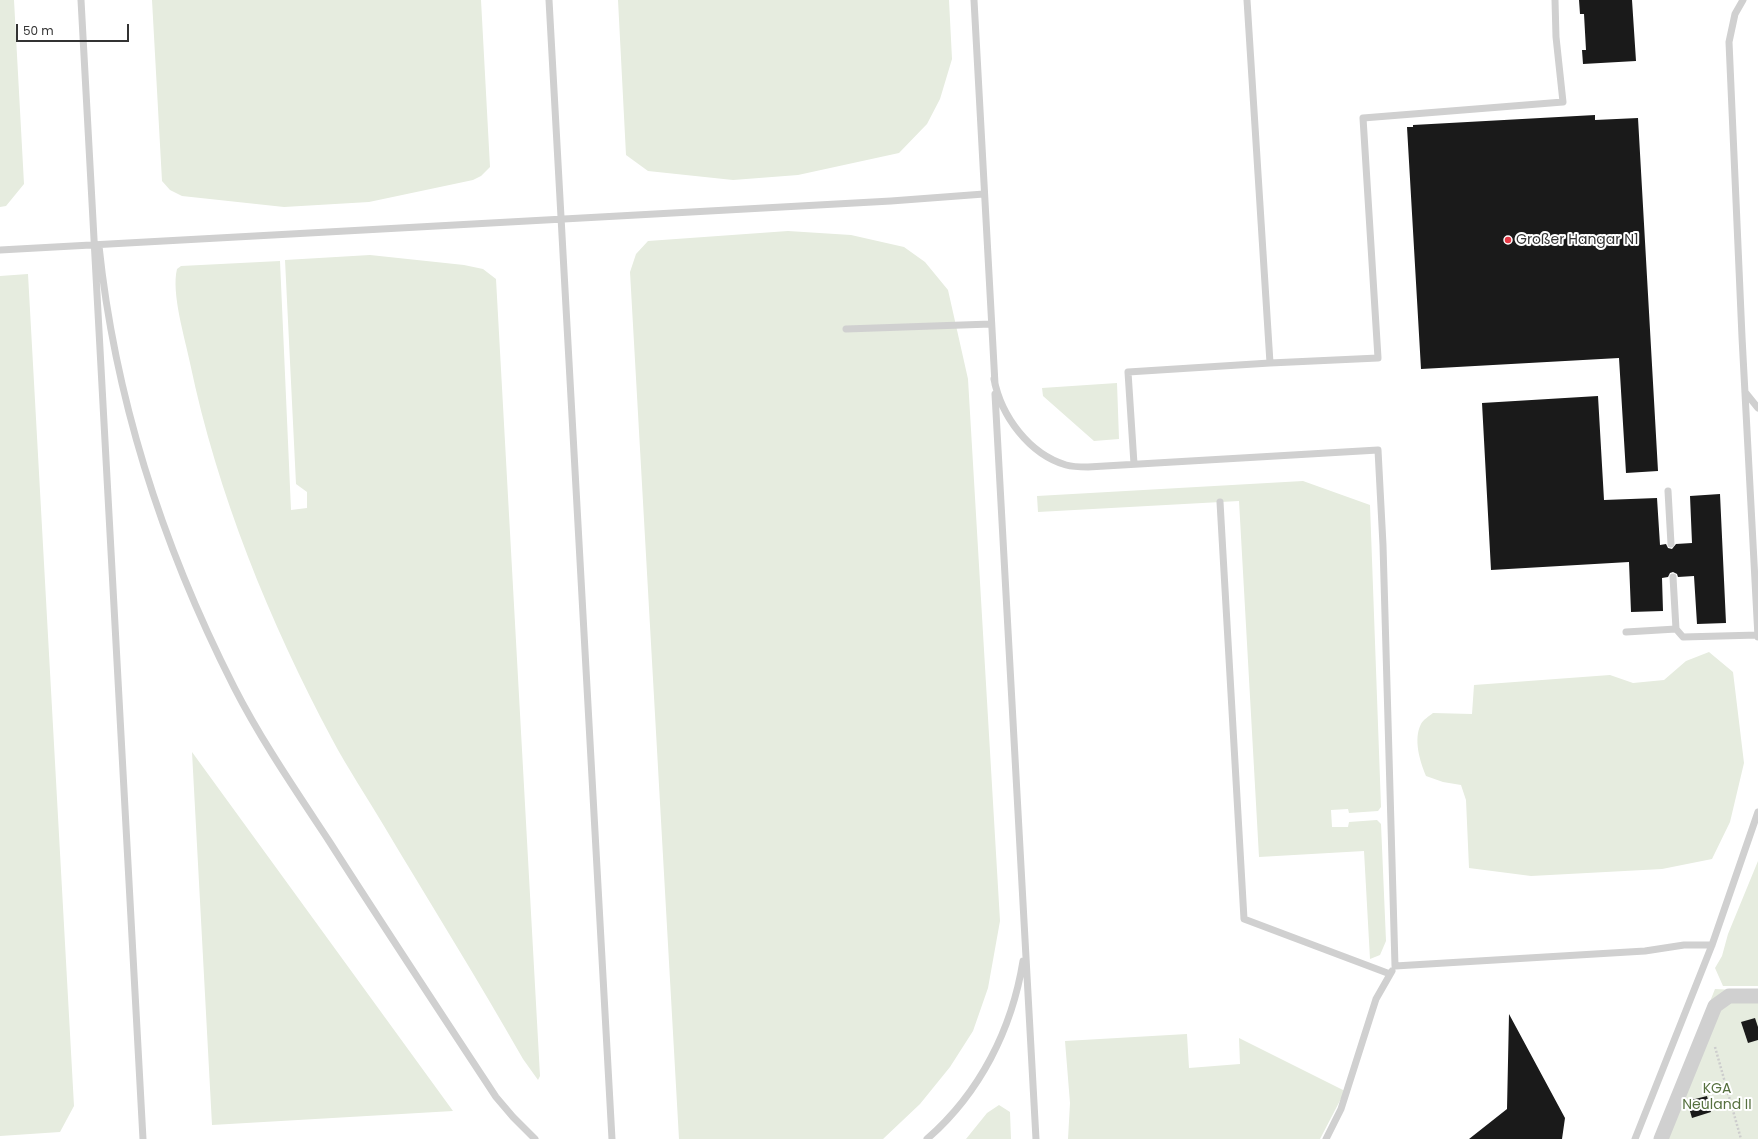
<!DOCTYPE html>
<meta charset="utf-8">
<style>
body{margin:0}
#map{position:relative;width:1758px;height:1139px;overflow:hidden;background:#fff;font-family:Poppins,sans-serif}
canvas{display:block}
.scale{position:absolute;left:16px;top:24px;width:113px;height:18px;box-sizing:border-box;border:2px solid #333;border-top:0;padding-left:5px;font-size:12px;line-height:14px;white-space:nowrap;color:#333;-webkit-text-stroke:3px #fff;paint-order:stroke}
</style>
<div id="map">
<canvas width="1758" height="1139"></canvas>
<div class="scale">50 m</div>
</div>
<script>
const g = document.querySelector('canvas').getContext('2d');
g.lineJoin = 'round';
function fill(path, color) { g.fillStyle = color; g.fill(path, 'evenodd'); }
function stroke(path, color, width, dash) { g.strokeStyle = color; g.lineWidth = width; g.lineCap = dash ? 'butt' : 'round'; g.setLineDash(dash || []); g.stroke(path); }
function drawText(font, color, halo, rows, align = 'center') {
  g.font = font + ' Poppins,sans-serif'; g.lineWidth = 4; g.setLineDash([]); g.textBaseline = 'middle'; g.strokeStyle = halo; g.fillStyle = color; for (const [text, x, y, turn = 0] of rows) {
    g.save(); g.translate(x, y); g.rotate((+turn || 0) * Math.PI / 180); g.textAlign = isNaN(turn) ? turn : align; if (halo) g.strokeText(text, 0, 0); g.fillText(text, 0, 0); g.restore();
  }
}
fill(new Path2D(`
 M 0,0 L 14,0 L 24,184 L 6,206 L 0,207 Z
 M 152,0 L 481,0 L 490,167 L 481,176 L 473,180 L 369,202 L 284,207 L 182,196 L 170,190 L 162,181 Z
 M 618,0 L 949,0 L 952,59 L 940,99 L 927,124 L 899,153 L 798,175 L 733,180 L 648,171 L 626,155 Z
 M 788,231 L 851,235 L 904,247 L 925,262 L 948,290 L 968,379 L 1000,921 L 988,988 L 973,1031 L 950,1067 L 920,1104 L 883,1139 L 679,1139 L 630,272 L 636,254 L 648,241 Z
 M 370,255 L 464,265 L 483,269 L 496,279 L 540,1076 L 538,1080 L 523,1059 C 478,980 430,903 384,826 C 367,797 348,769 332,739 C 270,623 217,493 190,363 C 185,338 171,293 177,269 L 181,266 L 280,261 L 291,510 L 307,508 L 307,492 L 296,484 L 285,260 Z
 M 28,274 L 74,1106 L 60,1132 L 0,1136 L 0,276 Z
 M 1117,383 L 1119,439 L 1094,441 L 1043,396 L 1042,388 Z
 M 1303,481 L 1370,505 L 1381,807 L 1378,811 L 1349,813 L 1348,809 L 1331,810 L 1332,827 L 1348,827 L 1349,822 L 1377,820 L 1381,824 L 1386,941 L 1380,955 L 1370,959 L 1364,851 L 1259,857 L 1239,501 L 1038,512 L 1037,496 Z
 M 1709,652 L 1733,672 L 1744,763 L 1730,822 L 1712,859 L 1662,869 L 1531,876 L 1469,868 L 1466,800 L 1461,785 L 1443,782 L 1426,776 C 1420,762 1413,739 1421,724 C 1423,720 1429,716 1433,713 L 1472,714 L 1474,685 L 1610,675 L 1633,683 L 1664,680 L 1686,661 Z
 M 192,752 L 453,1111 L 212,1125 Z
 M 1758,861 L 1758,986 L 1723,986 L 1715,968 L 1722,956 L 1728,934 Z
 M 1715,989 L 1758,991 L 1758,1139 L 1655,1139 Z
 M 1187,1034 L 1189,1068 L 1240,1064 L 1239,1038 L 1345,1091 L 1320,1139 L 1068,1139 L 1070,1103 L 1065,1041 Z
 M 999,1105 L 1010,1112 L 1011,1139 L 966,1139 L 987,1113 Z`), '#e6ecdf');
fill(new Path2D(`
 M 1579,0 L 1632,0 L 1636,61 L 1583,64 L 1582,50 L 1586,50 L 1584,14 L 1580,14 Z
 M 1595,115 L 1595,120 L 1638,118 L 1658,471 L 1626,473 L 1619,358 L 1421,369 L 1407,127 L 1413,127 L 1413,125 Z
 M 1598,396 L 1604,500 L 1657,498 L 1660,545 L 1666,544 L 1668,548 L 1672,549 L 1676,544 L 1692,543 L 1690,496 L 1720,494 L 1726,623 L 1697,624 L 1694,576 L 1678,577 L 1677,574 L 1673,572 L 1670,573 L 1668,577 L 1662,578 L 1663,611 L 1631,612 L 1629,562 L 1491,570 L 1482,403 Z
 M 1509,1014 L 1565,1118 L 1562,1139 L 1469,1139 L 1507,1109 Z
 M 1755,1018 L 1758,1027 L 1758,1040 L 1748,1043 L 1741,1022 Z
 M 1707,1096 L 1711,1112 L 1692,1118 L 1687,1101 Z`), '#1a1a1a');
stroke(new Path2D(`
 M 1715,1047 L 1741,1139`), '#cdcdcd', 2.5, [2, 2]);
stroke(new Path2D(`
 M 81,0 L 143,1139
 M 549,0 L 612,1139
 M 974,0 L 995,384
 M 1247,0 L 1270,363 L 1378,358 L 1363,118 L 1563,102 L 1556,37 L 1555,0
 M 1743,0 L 1735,14 L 1729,42 L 1742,337 L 1758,637
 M 99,246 C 115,399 164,549 234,687 C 261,740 296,791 329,841 C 384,927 440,1012 496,1097 L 513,1117 L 535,1139
 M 0,250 L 891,201 L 984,194
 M 846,329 L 991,324
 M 994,379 C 1001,416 1029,454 1066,465 C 1073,467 1081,467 1088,467 L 1378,450 L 1383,545 L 1395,966 L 1645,951 L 1684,945 L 1712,945
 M 1745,392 L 1758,408
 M 995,394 L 1036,1139
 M 1134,464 L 1128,372 L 1270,363
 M 1668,491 L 1671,544
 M 1220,502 L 1244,919 L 1390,974
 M 1676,629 L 1683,637 L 1758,635
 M 1626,632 L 1676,629 L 1673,577
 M 927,1139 C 980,1093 1012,1029 1023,961
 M 1326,1139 L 1341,1109 L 1376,999 L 1392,971
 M 1635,1139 L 1712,945 L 1758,812`), '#d0d0d0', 7);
stroke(new Path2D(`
 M 1661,1139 L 1715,1006 L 1729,996 L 1758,996`), '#d0d0d0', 15);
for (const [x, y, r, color] of [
 [1508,240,4,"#e63946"]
]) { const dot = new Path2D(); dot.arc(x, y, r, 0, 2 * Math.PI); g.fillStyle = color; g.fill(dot); stroke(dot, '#fff', 1.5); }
drawText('14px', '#333', '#fff', [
 ["Großer Hangar N1",1516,240]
], 'left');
drawText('14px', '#56703f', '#fff', [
 ["KGA",1717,1089],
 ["Neuland II",1717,1105]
]);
</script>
